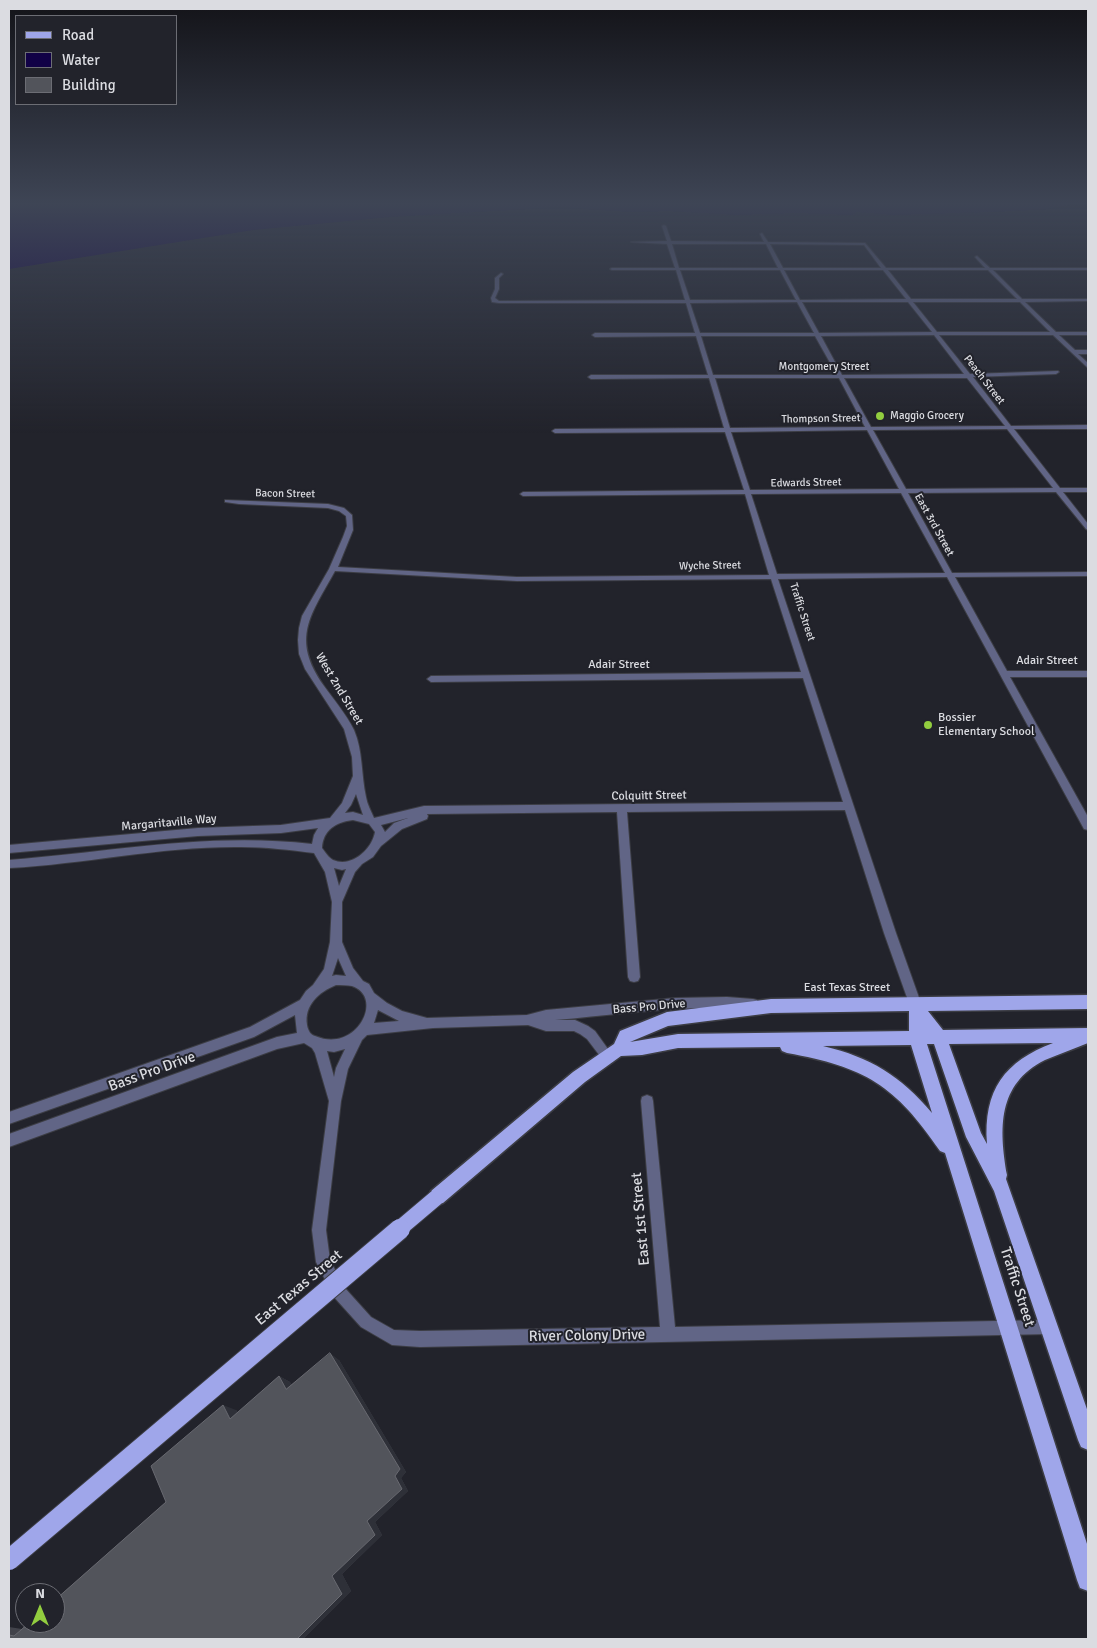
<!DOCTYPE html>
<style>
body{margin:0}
#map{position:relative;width:1097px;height:1648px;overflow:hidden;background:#22232b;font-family:Signika,sans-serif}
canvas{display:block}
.frame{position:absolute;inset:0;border:10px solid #dbdce1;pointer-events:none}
.legend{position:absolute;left:15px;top:15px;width:162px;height:90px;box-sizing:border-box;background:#22232b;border:1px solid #6c6d74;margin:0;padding:6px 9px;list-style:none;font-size:15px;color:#dbdce1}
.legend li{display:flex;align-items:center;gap:10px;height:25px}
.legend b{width:25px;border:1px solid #6c6d74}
.north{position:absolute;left:15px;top:1583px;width:50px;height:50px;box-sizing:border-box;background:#22232b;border:1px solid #6c6d74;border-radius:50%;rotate:0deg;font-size:14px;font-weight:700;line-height:20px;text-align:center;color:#dbdce1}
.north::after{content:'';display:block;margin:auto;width:18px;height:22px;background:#92cd3f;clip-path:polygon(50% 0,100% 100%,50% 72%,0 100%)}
</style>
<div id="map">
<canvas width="1097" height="1648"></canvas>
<div class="frame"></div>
<ul class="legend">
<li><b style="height:6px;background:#9fa6ea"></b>Road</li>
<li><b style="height:14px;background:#110146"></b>Water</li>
<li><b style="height:14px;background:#52545b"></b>Building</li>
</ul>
<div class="north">N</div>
</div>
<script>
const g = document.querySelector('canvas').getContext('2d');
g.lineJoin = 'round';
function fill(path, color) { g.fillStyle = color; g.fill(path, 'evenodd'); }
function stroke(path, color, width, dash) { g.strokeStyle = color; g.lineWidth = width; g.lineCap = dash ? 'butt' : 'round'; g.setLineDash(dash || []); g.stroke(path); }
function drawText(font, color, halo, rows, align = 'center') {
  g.font = font + ' Signika,sans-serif'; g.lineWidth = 4; g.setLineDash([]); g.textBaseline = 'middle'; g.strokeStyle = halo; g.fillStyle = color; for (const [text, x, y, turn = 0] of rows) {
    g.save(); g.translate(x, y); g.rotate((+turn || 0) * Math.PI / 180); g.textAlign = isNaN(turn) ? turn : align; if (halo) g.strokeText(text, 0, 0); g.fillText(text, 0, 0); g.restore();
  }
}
fill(new Path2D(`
 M 9,203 L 1077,203 L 1047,209 L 992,212 L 893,215 L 857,212 L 852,215 L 796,213 L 736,215 L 668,211 L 632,212 L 559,207 L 390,217 L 253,230 L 9,269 Z`), '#110146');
const minor = new Path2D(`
 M 664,225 L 666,226 L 671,241 L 764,242 L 760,234 L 762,233 L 768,242 L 865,243 L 886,268 L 985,268 L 975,257 L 977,256 L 990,268 L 1088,268 L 1088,270 L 993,270 L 1022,299 L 1088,299 L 1088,301 L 1025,302 L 1056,332 L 1088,332 L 1088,335 L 1059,335 L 1075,350 L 1088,350 L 1088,354 L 1078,354 L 1088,363 L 1088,368 L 1053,335 L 939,335 L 970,374 L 1058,371 L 1059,372 L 1056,374 L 973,377 L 1011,426 L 1088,425 L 1088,429 L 1014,429 L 1060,488 L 1088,488 L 1088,492 L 1063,492 L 1088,524 L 1088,530 L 1086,529 L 1056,492 L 908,493 L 952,573 L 1088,572 L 1088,576 L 955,577 L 1007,671 L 1088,671 L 1088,677 L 1010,677 L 1088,817 L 1088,830 L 1084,829 L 947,577 L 778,579 L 896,933 L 922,1006 L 920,1010 L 916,1011 L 912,1010 L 910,1006 L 884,933 L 845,810 L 627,812 L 640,977 L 638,981 L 634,982 L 630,981 L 628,977 L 617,812 L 427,814 L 428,816 L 427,819 L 402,829 L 381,846 L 373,857 L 362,864 L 355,872 L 342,902 L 342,942 L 353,968 L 363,981 L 369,984 L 374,993 L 387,1003 L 402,1011 L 427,1018 L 527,1015 L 546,1010 L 675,998 L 727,997 L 753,999 L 757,1000 L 759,1004 L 757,1008 C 747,1011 713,1008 700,1008 C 651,1009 603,1016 555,1020 L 575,1020 L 588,1026 L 595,1031 L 613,1056 L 611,1060 L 607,1062 L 603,1060 L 587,1039 L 580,1034 L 574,1031 L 546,1031 L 528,1025 L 433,1028 L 367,1035 L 362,1040 L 348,1069 L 341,1101 L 326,1230 L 330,1260 L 344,1287 L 371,1317 L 394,1330 L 420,1331 L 660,1327 L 641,1101 L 642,1097 L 647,1095 L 652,1097 L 653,1101 L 675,1327 L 1050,1320 L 1055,1322 L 1057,1327 L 1055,1332 L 1050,1334 L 420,1347 L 392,1345 L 361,1327 L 334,1297 L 316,1262 L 312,1230 L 329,1101 L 315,1053 L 312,1048 L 304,1043 L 277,1049 L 9,1147 L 9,1134 L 277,1037 L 297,1033 L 295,1015 L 254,1037 L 9,1124 L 9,1112 L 250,1027 L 300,1000 L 306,991 L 313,985 L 324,969 L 330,942 L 332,902 L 325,872 L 314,853 C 290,850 266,847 241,847 C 163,846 86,864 9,868 L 9,860 C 112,852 209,832 312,844 L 314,835 L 318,828 L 281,833 L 198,836 L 9,853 L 9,845 L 198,828 L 281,825 L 330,818 L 342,803 L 353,776 L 352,757 L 344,729 L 305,669 L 299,654 L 298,640 L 299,628 L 302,616 L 329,569 L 343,537 L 347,526 L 346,516 L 339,511 L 328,508 L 239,504 L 225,502 L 225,500 L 328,504 L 344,508 L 352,515 L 353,530 L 338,567 L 517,577 L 769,575 L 745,494 L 523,496 L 520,494 L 523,492 L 744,490 L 725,432 L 555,433 L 552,431 L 555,429 L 724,428 L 709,378 L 591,379 L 588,377 L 591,375 L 708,375 L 696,336 L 595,337 L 592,335 L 595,333 L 695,333 L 686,303 L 499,303 L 492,302 L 491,298 L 495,289 L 495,278 L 501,273 L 503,274 L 499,278 L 499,289 L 495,298 L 499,301 L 685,300 L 676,270 L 612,270 L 610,269 L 612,268 L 675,268 L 667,244 L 631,242 L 667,241 L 662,226 ZM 672,244 L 766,244 L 778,268 L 679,268 ZM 770,244 L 864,245 L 881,268 L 783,268 ZM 680,270 L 780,270 L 796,300 L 690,300 ZM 784,270 L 883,270 L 906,299 L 800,300 ZM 888,270 L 988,270 L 1017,299 L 911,299 ZM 797,302 L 814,333 L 700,333 L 690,303 ZM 802,302 L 908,302 L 932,332 L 819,333 ZM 913,302 L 1020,302 L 1050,332 L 937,332 ZM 934,335 L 964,374 L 842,375 L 821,336 ZM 701,336 L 815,336 L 837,375 L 713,375 ZM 715,378 L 839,378 L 865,427 L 730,428 ZM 844,378 L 967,378 L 1005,426 L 871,427 ZM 1007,429 L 1053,488 L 906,489 L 873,430 ZM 867,430 L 899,489 L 750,490 L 731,432 ZM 901,493 L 945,573 L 777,574 L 751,494 ZM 335,571 L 517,581 L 771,579 L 801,672 L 431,676 L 427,679 L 431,682 L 803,678 L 843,802 L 424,806 L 374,818 C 371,811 367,804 366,797 C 361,774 363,751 354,730 C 346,714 334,700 324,686 C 290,638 311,615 335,571 ZM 356,794 L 363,815 L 353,812 L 345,813 L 351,805 ZM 408,818 L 394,823 L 385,832 L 381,825 ZM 353,820 L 369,824 L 375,832 C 372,849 352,868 333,860 C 329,858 325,852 322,848 C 323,830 336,822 353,820 ZM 334,868 L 342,870 L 346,869 L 339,886 ZM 338,958 L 346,976 L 336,975 L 332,976 ZM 336,985 C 341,985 347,985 352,986 C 385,997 357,1054 315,1036 C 311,1035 308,1031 307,1025 C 304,1005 319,992 336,985 ZM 378,1010 L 399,1021 L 374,1023 ZM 345,1049 L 336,1068 L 334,1077 L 327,1051 L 334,1052 Z`);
const primary = new Path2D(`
 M 1088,995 L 1088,1009 L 928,1011 L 943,1030 L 1088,1028 L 1088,1043 C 1074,1049 1059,1054 1045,1060 C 997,1084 999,1129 1007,1175 L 1006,1179 L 1088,1412 L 1088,1450 L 1081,1447 L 1078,1440 L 994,1191 L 966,1137 L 934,1044 L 927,1044 L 1088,1547 L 1088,1591 L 1080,1588 L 1077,1580 L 945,1153 L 940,1151 C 895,1085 865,1067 787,1053 L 782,1051 L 780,1047 L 678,1048 L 642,1055 L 621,1056 L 585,1082 L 443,1203 L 437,1206 L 431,1203 L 428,1197 L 431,1191 L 573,1072 L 614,1044 L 620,1031 L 667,1012 L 771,999 ZM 909,1011 L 909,1031 L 678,1034 L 630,1042 L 668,1026 L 771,1013 ZM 1053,1043 C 1005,1061 983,1090 987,1144 L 981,1133 L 949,1044 ZM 911,1045 L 932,1113 C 901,1076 870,1057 823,1046 Z`);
stroke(minor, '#3c3d44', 2);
stroke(primary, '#3c3d44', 3);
fill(minor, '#616586');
fill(primary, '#9fa6ea');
const primaryBridgeFar1 = new Path2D(`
 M 398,1230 L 437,1197`);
const primaryBridge = new Path2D(`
 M 9,1560 L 400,1229`);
stroke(primaryBridgeFar1, '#3c3d44', 18, []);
stroke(primaryBridge, '#3c3d44', 22, []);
stroke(primaryBridgeFar1, '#9fa6ea', 16);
stroke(primaryBridge, '#9fa6ea', 20);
fill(new Path2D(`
 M 339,1360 L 406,1472 L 401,1478 L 408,1491 L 375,1522 L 382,1535 L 342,1574 L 351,1591 L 303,1639 L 9,1639 L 9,1627 L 22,1629 L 166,1502 L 236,1410 L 238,1413 L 279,1376 L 290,1382 L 291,1385 Z`), '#42434b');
fill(new Path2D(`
 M 330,1353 L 339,1360 L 406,1472 L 401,1478 L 408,1491 L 375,1522 L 382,1535 L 342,1574 L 351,1591 L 303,1639 L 297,1639 L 332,1576 L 367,1521 Z
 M 279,1376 L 290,1382 L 297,1395 L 286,1389 Z
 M 223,1405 L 236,1410 L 243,1424 L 230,1419 Z`), '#2e3038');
const building = new Path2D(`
 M 330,1353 L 400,1469 L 395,1476 L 402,1489 L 367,1521 L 375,1535 L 332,1576 L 342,1594 L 297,1639 L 9,1639 L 9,1635 L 14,1636 L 29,1623 L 55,1623 L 55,1600 L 166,1502 L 151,1466 L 223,1405 L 230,1419 L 279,1376 L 286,1389 Z`);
fill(building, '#52545b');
stroke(building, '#686970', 1);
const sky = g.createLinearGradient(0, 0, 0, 433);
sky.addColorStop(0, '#131318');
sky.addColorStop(0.47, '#3e4555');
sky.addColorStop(1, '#3e455500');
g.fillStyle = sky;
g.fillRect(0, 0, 1097, 433);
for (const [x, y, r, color] of [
 [880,416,5,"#92cd3f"],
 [928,725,5,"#92cd3f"]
]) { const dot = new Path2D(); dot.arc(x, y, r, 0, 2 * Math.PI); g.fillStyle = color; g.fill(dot); stroke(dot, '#22232b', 2); }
drawText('11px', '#dbdce1', '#22232b', [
 ["Montgomery Street",824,367],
 ["Peach Street",984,380,52],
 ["Thompson Street",821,419,-1],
 ["Edwards Street",806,483,-1],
 ["Bacon Street",285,494,1],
 ["East 3rd Street",934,525,61],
 ["Wyche Street",710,566,-1],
 ["Traffic Street",802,612,72]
]);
drawText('11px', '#dbdce1', '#22232b', [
 ["Maggio Grocery",890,416]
], 'left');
drawText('12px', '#dbdce1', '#22232b', [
 ["Adair Street",1047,661],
 ["Adair Street",619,665],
 ["West 2nd Street",339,689,59],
 ["Colquitt Street",649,796,-1],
 ["Margaritaville Way",169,823,-5],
 ["East Texas Street",847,988],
 ["Bass Pro Drive",649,1007,-5]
]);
drawText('12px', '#dbdce1', '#22232b', [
 ["Bossier",938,718],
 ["Elementary School",938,732]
], 'left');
drawText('15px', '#dbdce1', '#22232b', [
 ["Bass Pro Drive",152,1072,-20],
 ["East 1st Street",641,1219,-95],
 ["Traffic Street",1017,1287,72],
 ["East Texas Street",299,1288,-40],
 ["River Colony Drive",587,1336,-1]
]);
</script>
